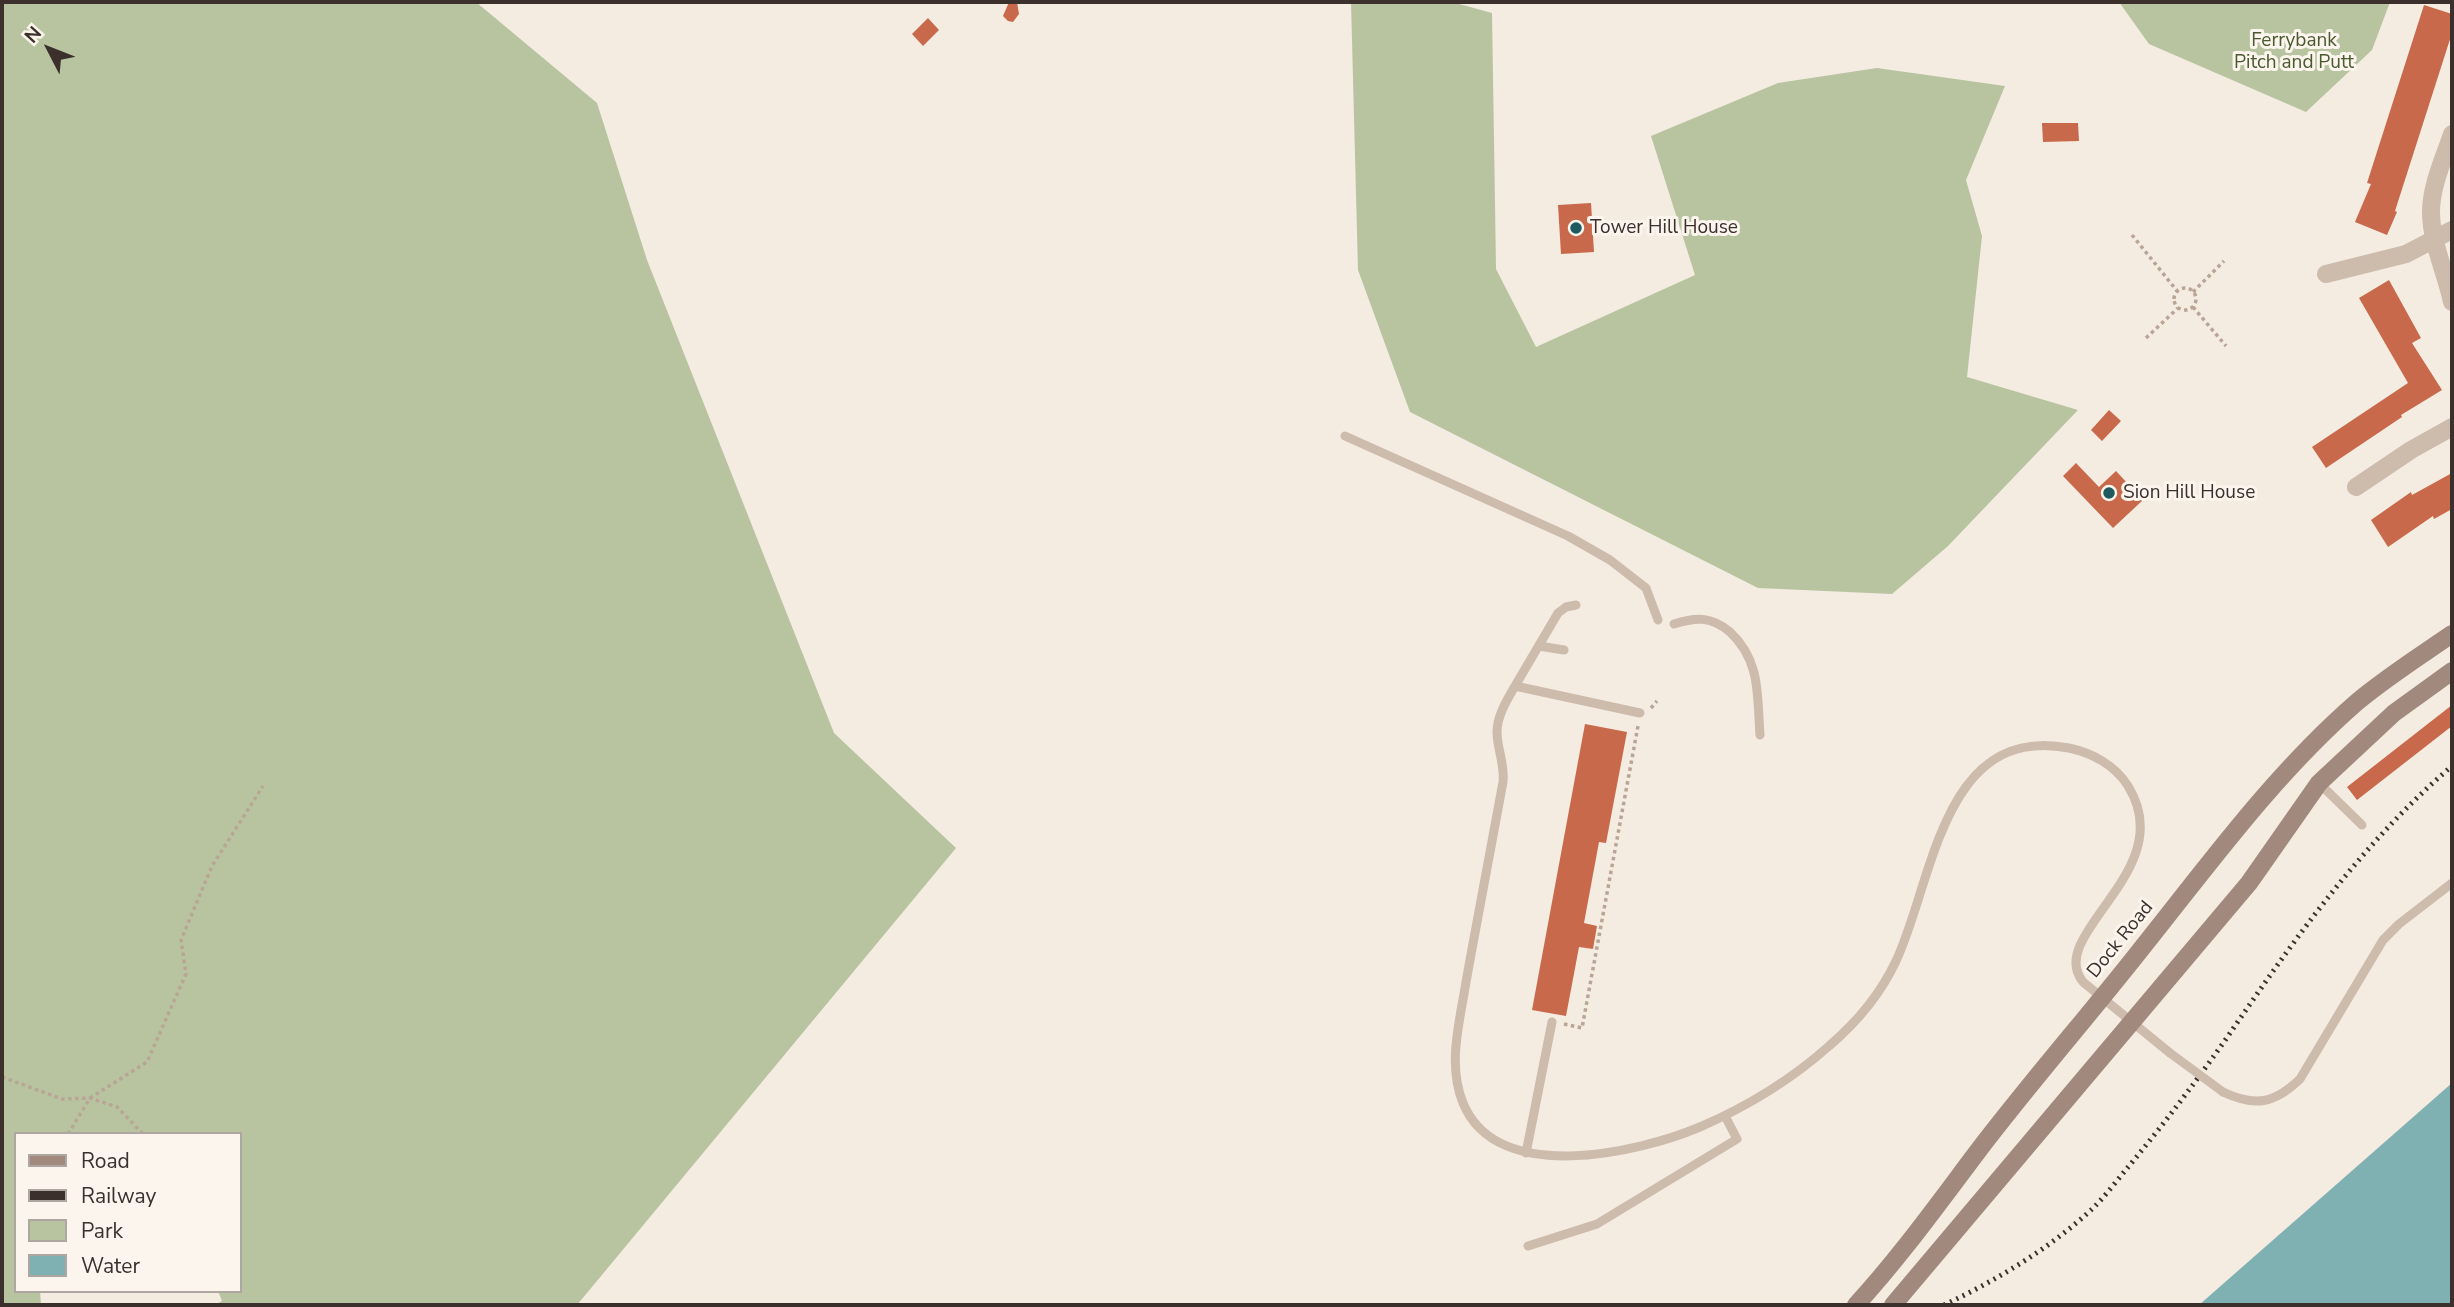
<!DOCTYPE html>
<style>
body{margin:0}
#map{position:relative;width:2454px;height:1307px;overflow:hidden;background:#f4ebe1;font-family:"Nunito Sans",sans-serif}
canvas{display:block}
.frame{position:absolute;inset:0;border:4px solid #3b302b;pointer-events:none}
.legend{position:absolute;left:14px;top:1132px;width:228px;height:161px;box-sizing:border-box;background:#fbf5ee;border:2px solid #aea6a0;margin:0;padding:9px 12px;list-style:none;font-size:21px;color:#3b302b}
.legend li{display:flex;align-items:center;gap:14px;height:35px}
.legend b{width:35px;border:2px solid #aea6a0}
.north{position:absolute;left:14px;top:14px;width:70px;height:70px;-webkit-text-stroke:5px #fbf5ee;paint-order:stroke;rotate:312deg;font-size:19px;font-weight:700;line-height:28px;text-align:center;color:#3b302b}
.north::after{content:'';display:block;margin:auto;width:24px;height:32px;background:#3b302b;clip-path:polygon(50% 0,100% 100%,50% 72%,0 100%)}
</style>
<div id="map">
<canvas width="2454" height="1307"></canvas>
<div class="frame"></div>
<ul class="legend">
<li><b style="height:9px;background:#a18a7d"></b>Road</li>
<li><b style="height:9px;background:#3b302b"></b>Railway</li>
<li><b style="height:19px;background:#b8c4a0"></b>Park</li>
<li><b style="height:19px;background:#7fb0b2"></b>Water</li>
</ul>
<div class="north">N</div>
</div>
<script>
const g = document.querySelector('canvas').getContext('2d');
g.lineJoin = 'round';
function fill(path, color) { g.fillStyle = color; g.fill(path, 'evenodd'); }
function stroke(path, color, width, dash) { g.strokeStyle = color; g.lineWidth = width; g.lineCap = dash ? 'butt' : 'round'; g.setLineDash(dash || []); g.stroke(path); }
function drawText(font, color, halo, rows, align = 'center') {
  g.font = font + ' "Nunito Sans",sans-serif'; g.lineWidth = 6; g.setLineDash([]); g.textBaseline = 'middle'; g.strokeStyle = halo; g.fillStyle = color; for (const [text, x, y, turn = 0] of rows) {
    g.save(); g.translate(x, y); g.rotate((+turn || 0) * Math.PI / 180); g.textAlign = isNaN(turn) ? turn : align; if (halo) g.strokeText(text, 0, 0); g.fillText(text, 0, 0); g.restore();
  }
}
fill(new Path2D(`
 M 2,2 L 476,2 L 597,103 L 647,260 L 834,733 L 956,848 L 577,1305 L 215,1305 L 222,1301 L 218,1291 L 240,1291 L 240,1134 L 16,1134 L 16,1291 L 40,1291 L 41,1305 L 2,1305 Z
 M 1351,2 L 1452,2 L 1492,13 L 1496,269 L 1536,347 L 1695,275 L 1651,136 L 1778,83 L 1877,68 L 2005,86 L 1966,180 L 1982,236 L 1967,377 L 2078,410 L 1948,546 L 1892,594 L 1758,588 L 1410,412 L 1358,270 Z
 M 2119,2 L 2390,2 L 2372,50 L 2306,112 L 2149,44 Z`), '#b8c4a0');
fill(new Path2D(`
 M 2452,1083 L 2452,1305 L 2199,1305 Z`), '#7fb0b2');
fill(new Path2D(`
 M 1009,2 L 1017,2 L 1019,14 L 1013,22 L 1008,21 L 1003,16 Z
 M 2424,5 L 2452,14 L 2452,33 L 2395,211 L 2397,212 L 2387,235 L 2355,222 L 2371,184 L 2367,183 Z
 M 928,18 L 939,30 L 923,46 L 912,34 Z
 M 2042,123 L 2078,123 L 2079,141 L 2043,142 Z
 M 1591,203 L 1594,252 L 1561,254 L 1558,205 Z
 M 2389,280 L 2421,338 L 2412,343 L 2442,390 L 2401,415 L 2402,417 L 2326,468 L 2312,447 L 2408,383 L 2359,298 Z
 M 2109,410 L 2121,421 L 2102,441 L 2091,430 Z
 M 2076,463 L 2099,487 L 2116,471 L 2143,500 L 2113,528 L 2063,476 Z
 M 2452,473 L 2452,509 L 2434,519 L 2433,516 L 2388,547 L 2371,520 L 2411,492 L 2412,495 Z
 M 2452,705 L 2452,726 L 2357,800 L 2347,787 Z
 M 1585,724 L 1627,732 L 1606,843 L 1599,842 L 1584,923 L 1597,926 L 1593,949 L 1579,947 L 1566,1016 L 1532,1010 Z`), '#c8694b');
stroke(new Path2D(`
 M 2132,235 L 2178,292
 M2174 299a11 11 0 1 1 22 0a11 11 0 1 1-22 0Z
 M 2193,292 L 2224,261
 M 2193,307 L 2226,346
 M 2146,338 L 2178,308
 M 1651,708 L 1657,701
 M 1564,1024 L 1582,1028 L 1638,726
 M 2,1077 L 62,1099 L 90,1098 L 117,1107 L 143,1134
 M 68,1134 L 90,1098 L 147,1062 L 186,974 L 181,940 L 212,866 L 263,786`), '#b9a596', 3.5, [3.5, 3.5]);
stroke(new Path2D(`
 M 1345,436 L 1568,536 L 1610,560 L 1646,588 L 1658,620
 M 1674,624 C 1696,617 1711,616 1730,632 C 1761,661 1757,695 1760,735
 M 1539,646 L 1564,650
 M 1515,686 L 1558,613 L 1566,607 L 1576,605
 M 1640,713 L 1515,686 C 1507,700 1497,716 1497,732 C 1497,749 1505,764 1503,782 C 1491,848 1478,915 1466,982 C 1460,1021 1447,1064 1463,1103 C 1497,1186 1638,1153 1700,1127 C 1746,1107 1792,1079 1829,1046 C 1856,1023 1881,993 1896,961 C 1933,883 1942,723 2069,748 C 2092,753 2115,765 2128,786 C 2181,871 2044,934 2083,982 L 2170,1053
 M 2319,783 L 2362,825
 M 2223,1092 C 2255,1107 2274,1104 2300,1079 L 2383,940 L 2399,924 L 2452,883
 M 1526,1153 L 1552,1022
 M 1528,1246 L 1597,1224 L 1737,1139 L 1725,1116`), '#cdbbac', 9);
stroke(new Path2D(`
 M 2452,134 C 2444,158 2431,186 2431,212 C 2431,242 2446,273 2452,302
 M 2326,274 L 2406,254 L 2452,230
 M 2356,487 L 2411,450 L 2452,427`), '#cdbbac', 18);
stroke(new Path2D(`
 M 1856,1305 C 1900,1257 1938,1204 1978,1151 C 2029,1084 2085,1020 2138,953 C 2207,867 2273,775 2357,702 C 2387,677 2420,656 2452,634
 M 1893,1305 L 2249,883 L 2319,783 L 2394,713 L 2452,671`), '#a18a7d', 18);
stroke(new Path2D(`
 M 1944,1305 C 1995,1281 2049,1249 2091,1210 C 2105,1197 2117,1180 2129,1166 C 2163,1125 2195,1083 2226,1039 C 2293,941 2361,844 2452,766`), '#3b302b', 5, [2, 5]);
stroke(new Path2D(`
 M 2170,1053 L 2223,1092`), '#cdbbac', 9);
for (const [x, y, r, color] of [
 [1576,228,7,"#1f5a5e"],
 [2109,493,7,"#1f5a5e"]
]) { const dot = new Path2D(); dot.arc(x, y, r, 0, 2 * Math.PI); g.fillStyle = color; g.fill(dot); stroke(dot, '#fbf5ee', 2.5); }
drawText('19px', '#4a5a2e', '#fbf5ee', [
 ["Ferrybank",2294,41],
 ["Pitch and Putt",2294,63]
]);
drawText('19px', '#3b302b', '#fbf5ee', [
 ["Tower Hill House",1590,228],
 ["Sion Hill House",2123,493]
], 'left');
drawText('19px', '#3b302b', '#fbf5ee', [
 ["Dock Road",2121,940,-51]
]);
</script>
